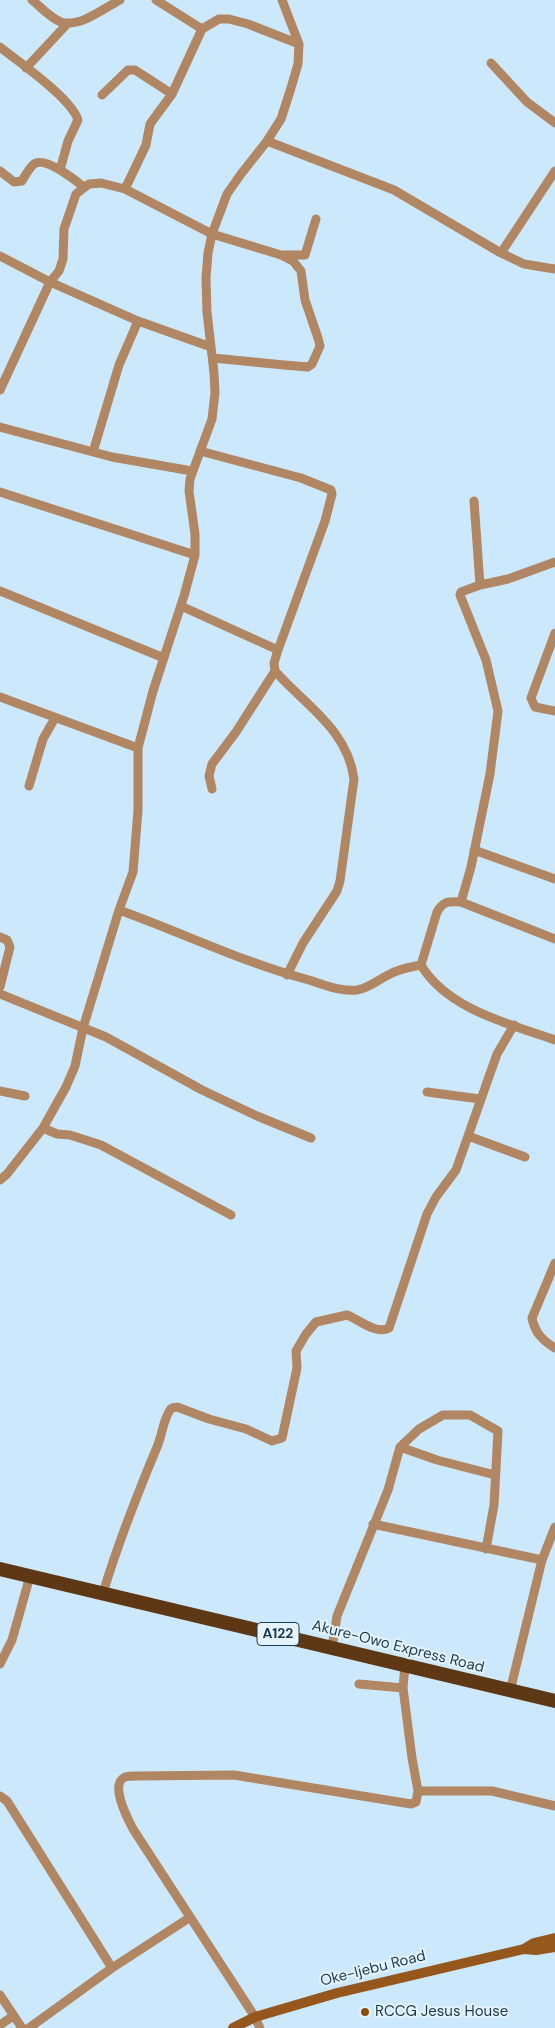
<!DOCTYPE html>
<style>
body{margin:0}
canvas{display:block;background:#cbe8fc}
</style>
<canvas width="555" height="2028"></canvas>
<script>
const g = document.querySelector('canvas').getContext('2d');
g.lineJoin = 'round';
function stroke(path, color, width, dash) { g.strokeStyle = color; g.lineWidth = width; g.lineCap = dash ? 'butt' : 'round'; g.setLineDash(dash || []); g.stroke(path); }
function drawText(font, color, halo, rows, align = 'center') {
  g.font = font + ' "DM Sans",sans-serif'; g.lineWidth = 4; g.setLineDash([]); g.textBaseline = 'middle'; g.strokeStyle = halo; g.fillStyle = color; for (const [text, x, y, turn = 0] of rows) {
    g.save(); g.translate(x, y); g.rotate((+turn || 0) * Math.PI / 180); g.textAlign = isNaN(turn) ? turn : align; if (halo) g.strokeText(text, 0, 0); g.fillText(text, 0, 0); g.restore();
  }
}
stroke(new Path2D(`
 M 32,0 C 41,7 50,18 61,22 C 80,28 104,8 120,0
 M 156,0 L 202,29
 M 0,47 C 20,63 71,98 78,120 L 68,141 L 60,170
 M 491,63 L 527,102 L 555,123
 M 26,68 L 68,23
 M 102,95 L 128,70 L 135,70 L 172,94
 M 267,141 L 394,190 L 501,253 L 524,264 L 555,269
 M 0,171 L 14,182 L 22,181 C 25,176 29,168 34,164 C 45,156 75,180 84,187
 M 125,189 L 146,145 L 150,124 L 172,94 L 202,29 L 219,19 L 229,19 L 248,24 L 299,44
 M 501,253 L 555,171
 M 284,255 L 305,255 L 316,219
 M 0,256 L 50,282 L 138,321 L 211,347
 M 0,390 L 50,282 L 59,271 L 63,259 L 64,229 L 76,194 L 89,184 L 101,183 L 125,189 L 212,234 L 281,255 L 293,261 L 301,271 L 305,300 L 318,338 L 320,346 L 312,364 L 308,367 L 284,365 L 213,358
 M 0,427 L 112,457 L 192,471
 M 200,451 L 301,478 L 331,490 L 332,494 L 325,521 L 278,650
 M 93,452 L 119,365 L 138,321
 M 0,492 L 195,555
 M 474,501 L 480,585
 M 0,591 L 164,658
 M 181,606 L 278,650 L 274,663 L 275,671 C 305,705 348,730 354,779 L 340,881 L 337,891 L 303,943 L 287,975
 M 555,633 L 531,698 L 535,707 L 555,711
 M 0,697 L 138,748
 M 29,786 L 43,739 L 55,718
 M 212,789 L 209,776 L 212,764 L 236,732 L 275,671
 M 474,850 L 555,879
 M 461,902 L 471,867 L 490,774 L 498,711 L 486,660 L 460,595 L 461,592 L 480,585 L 508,579 L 555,562
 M 119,910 C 183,933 244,963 309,980 C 324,985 341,992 357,990 C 369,988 378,980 388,975 C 398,969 410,967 421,965 C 447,1009 509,1024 555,1040
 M 0,937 L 7,940 L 10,947 L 0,987
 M 421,965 L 437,912 C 443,901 449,901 461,902 L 555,939
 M 0,994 L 106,1037 L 202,1090 L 257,1116 L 311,1138
 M 0,1091 L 25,1096
 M 427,1092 L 480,1099
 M 43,1128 L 57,1134 L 70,1135 L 101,1145 L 231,1215
 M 468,1136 L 525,1157
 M 0,1180 L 7,1174 L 43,1128 L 66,1087 L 75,1066 L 83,1028 L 119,910 L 133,872 L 138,810 L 138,748 L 153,691 L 184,596 L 195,555 L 195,534 L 189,491 L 190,479 L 212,419 L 215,393 L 214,373 L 207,312 L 206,278 L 208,253 L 212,234 L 227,194 L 241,174 L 267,141 L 281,119 L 291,88 L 298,64 L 299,44 L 282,0
 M 555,1263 L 532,1318 C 535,1333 543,1341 555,1348
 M 400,1447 L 437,1460 L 495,1475
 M 373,1524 L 542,1560
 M 103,1593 C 118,1543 137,1495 157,1447 C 162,1436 163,1420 170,1410 C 172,1407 173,1408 177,1407 L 209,1419 L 246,1429 L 272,1441 L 282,1438 L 297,1368 L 296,1351 L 306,1334 L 316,1322 L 347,1315 C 358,1319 376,1335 389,1328 L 427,1214 L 436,1197 L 456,1170 L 497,1054 L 514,1025
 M 332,1647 L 337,1616 L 388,1490 L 400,1447 L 419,1429 L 443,1415 L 470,1415 L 498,1431 L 494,1505 L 486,1549
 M 0,1664 L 12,1640 L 30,1576
 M 359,1684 L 403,1688
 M 510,1691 L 542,1560 L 555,1527
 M 418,1791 L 492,1791 L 555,1806
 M 0,1796 L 7,1801 L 112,1968
 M 0,1995 L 22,2028
 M 0,2025 L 13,2016
 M 29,2028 L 112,1968 L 189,1918
 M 260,2028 L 255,2017 L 133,1829 C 128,1819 109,1784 125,1777 C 128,1776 134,1776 137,1776 L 234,1775 L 411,1804 L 416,1802 L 418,1791 L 412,1758 L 403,1688 L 405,1665`), '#b18663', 9);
stroke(new Path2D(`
 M 524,1949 L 534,1943 L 555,1938
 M 233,2028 L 255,2017 L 337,1993 L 524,1949 L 536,1950 L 555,1947`), '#95571b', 10);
stroke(new Path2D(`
 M 0,1569 L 555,1701`), '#5e3714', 14);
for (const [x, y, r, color] of [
 [365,2012,5,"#894d0c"]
]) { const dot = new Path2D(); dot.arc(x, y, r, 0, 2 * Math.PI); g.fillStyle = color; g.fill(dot); stroke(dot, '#e5f3fd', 2); }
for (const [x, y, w] of [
 [278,1634,42]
]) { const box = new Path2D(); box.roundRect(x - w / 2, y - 11.5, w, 23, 4); g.fillStyle = '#e5f3fd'; g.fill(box); stroke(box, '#1b3a4e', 1); }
drawText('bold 14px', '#1b3a4e', null, [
 ["A122",278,1634]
]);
drawText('15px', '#1b3a4e', '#e5f3fd', [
 ["Akure-Owo Express Road",398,1647,14],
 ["Oke-Ijebu Road",373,1969,-14]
]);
drawText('15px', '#1b3a4e', '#e5f3fd', [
 ["RCCG Jesus House",375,2012]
], 'left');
</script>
